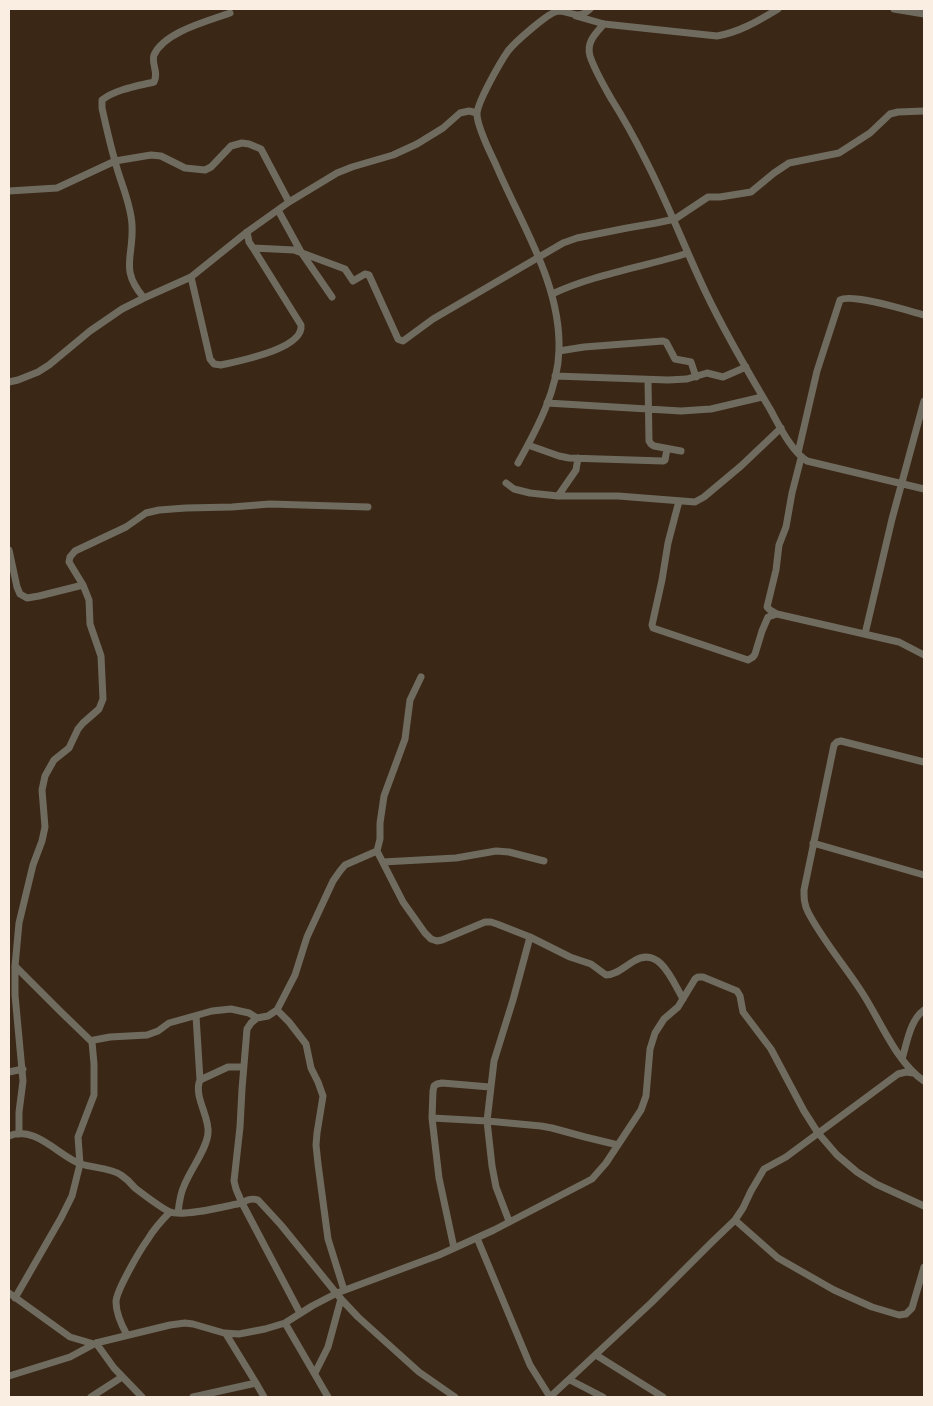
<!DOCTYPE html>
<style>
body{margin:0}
#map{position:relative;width:933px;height:1406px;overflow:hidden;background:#3a2716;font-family:Quicksand,sans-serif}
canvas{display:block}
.frame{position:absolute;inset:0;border:10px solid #faede2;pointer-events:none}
</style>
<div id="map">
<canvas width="933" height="1406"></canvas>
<div class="frame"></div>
</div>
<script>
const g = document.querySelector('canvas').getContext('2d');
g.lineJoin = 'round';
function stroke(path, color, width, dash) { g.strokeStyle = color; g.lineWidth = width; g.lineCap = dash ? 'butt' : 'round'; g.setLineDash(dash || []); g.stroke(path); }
stroke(new Path2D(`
 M 894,9 L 924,14
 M 576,16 L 604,24 L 717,36 C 740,32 758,21 778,9
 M 604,24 C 596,33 586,42 590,56 C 595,71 604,86 612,100 C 624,119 635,139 645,159 C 668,203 685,249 706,293 C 725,333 748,372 770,409 C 779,425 791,451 807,461 L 924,489
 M 9,191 L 57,188 L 115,161 L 151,155 L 161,156 L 185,168 L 205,170 L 211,167 L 231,146 L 242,143 L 249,144 L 261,149 L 289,202
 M 278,210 L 301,252 L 332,297
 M 247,232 L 249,242 L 253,248 L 294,250 L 345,269 L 353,281 L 365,274 L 369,275 L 398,339 L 400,340 L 403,341 L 433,319 L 563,243 L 577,238 L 627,228 L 656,223 L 675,219 L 708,197 L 720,197 L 751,192 L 774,173 L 789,163 L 839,153 L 870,133 L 890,114 L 898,112 L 924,111
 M 191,277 L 210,359 L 214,364 L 221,365 C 239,361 304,349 301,325 L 253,248
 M 552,294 C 595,274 643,267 688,253
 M 144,298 C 119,269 134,257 132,225 C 131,203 120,182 115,161 C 110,144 106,126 102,108 L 102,100 C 116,89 138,86 154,82 C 159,73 151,63 154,55 C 164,32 208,21 230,13
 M 559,351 L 584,347 L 663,341 L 666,342 L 675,359 L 691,362 L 696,377
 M 555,376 L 668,380 L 687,379 L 707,373 L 723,377 L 746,367
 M 648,380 L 649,441 L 651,444 L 654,446 L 681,451
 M 9,382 L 18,380 L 38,372 L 49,365 L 90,331 L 122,309 L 144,298 L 191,277 L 247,232 L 289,202 L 337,173 L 352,167 L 393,155 L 417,144 L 443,128 L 460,113 L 469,111 L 477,113
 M 547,403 L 681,411 L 711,409 L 762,397
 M 528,445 L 559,456 L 569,458 L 663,461 L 665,460 L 667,449
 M 798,453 L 817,371 L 840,300 C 852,293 909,311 924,315
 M 801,458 L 792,493 L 786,527 L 779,545 L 776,570 L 767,607 L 770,610 L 777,614 L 899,642 L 924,655
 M 518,463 C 537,429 558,390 559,350 C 561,284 521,224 496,165 C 490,152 478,129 477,115 C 476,104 501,61 508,51 C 515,42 549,12 558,11 C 572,11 577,21 590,9
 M 506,483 L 514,489 L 530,493 L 558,496 L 618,496 L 695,502 L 704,497 L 741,466 L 781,428
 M 558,496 L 576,470 L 578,458
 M 679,501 L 668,543 L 662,580 L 652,625 L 653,628 L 748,660 L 753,657 L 755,654 L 762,631 L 768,617 L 777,614
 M 9,550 L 17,587 L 20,594 L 27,598 L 39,596 L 83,585
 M 865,634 L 892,519 L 924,401
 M 924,762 L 841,741 L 837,742 L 834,745 L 804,890 C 804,898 804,904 808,912 C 823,941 846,967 863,994 C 881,1022 897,1063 924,1081
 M 813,843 L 924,875
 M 377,851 L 403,902 L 425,933 L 431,939 L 437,941 L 442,940 L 485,922 L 491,922 L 497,924 L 530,937 L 570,957 L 591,964 L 606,975 C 617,975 625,966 634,961 C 660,945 673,982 683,999
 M 383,862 L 456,858 L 496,851 L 509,852 L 544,861
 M 15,966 L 61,1012 L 92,1042
 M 277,1010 L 289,1022 L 306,1044 L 311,1068 L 318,1082 L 323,1096 L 317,1133 L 316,1145 L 318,1164 L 328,1239 L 344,1290
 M 196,1016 L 200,1080
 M 902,1059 C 907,1043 910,1020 924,1010
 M 9,1072 L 23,1069
 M 432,1118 L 487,1121 L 541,1126 L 552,1128 L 585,1137 L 618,1145
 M 19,1134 L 19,1112 L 23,1081 L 15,995 L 15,966 L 19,923 L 33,865 L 42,841 L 45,827 L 42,790 L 45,776 L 54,760 L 69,748 L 78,729 L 83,723 L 99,709 L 103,699 L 101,656 L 90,624 L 89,600 L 83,585 L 69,562 L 70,557 L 75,551 L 126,527 L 146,513 L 159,510 L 186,508 L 232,507 L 270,504 L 368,507
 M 9,1136 C 34,1124 60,1157 81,1164 C 93,1168 111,1168 121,1175 C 127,1179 131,1183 135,1188 C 143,1194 161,1208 170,1212 C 184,1217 226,1206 242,1203 C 248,1199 252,1198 258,1200 L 281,1225 L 341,1299 L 358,1317 L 419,1372 L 455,1397
 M 178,1213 C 179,1204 180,1194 184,1186 C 190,1170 207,1149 208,1133 C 210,1117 193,1096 200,1080 L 228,1067 L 243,1067
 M 735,1220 L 778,1258 L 834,1290 L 872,1307 L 899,1315 L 906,1314 L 912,1308 L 924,1267
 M 509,1221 L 496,1187 L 492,1166 L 487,1121 L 494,1061 L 513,1000 L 530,937
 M 477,1238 L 530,1365 L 550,1397
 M 454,1248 L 439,1178 L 432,1118 L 433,1091 L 434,1086 L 437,1084 L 442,1083 L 490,1087
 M 9,1293 L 70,1337 L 94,1344
 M 15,1298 L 61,1218 L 72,1196 L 80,1164 L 78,1137 L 94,1095 L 94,1064 L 92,1042 L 94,1040 L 110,1037 L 147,1035 L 158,1031 L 169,1023 L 212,1011 L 231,1009 L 249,1013 L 257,1018
 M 300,1313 L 242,1203 L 236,1189 L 234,1181 L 240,1127 L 242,1089 L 247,1029 L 251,1023 L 257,1018 L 268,1016 L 277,1010 L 295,975 L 307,937 L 333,881 L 340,871 L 345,865 L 377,851 L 380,839 L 380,823 L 384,796 L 405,739 L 410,700 L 421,677
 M 285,1323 L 328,1397
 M 226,1334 L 256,1383 L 264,1397
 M 127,1335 C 122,1326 116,1313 116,1302 C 116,1291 140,1250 148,1239 C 154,1229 162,1220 170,1212
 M 96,1343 L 114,1368 L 142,1397
 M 596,1355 L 663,1397
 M 315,1373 L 328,1347 L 341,1299
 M 9,1376 L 70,1357 L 96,1343 L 170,1325 L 185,1323 L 193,1324 L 224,1333 L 239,1334 L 265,1329 L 285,1323 L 312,1306 L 337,1293 L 439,1255 L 494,1230 L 592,1179 L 606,1163 L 641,1110 L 646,1096 L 650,1049 L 655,1033 L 664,1019 L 678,1007 L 695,979 L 698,977 L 703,977 L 737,991 L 740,996 L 743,1012 L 771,1049 L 804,1111 L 818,1133 L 837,1155 L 857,1172 L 876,1184 L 924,1206
 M 570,1380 L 603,1397
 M 91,1397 L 122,1377
 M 193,1397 L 256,1383
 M 550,1397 L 651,1303 L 711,1243 L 735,1220 L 743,1208 L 751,1191 L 764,1169 L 786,1157 L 898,1074 L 906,1072 L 913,1073`), '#6f6b5f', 7);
</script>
